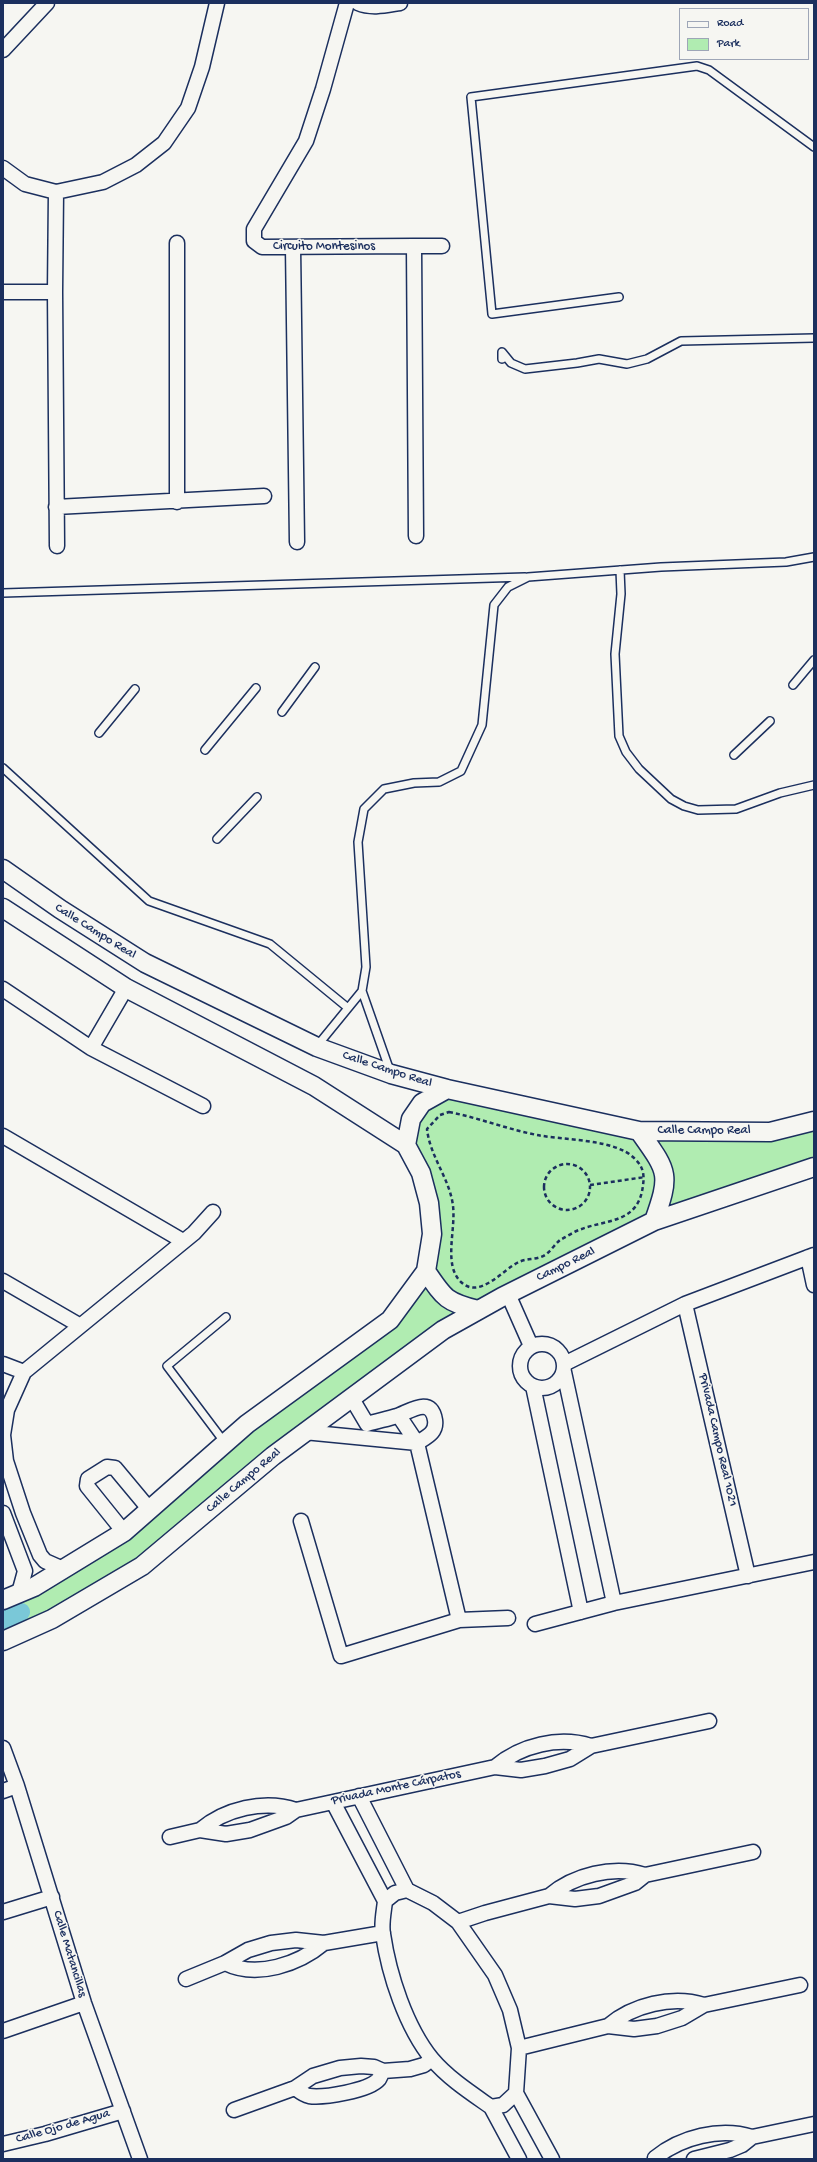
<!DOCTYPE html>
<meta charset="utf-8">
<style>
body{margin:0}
#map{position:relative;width:817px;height:2162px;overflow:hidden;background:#f6f6f2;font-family:"Gochi Hand",sans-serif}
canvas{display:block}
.frame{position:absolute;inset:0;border:4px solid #1b2f5e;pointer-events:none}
.legend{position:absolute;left:679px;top:8px;width:130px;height:52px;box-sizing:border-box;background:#f6f6f2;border:1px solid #9ea6b7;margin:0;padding:5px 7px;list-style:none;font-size:12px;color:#1b2f5e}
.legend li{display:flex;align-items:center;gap:8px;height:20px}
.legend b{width:20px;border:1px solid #9ea6b7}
</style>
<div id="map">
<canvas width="817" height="2162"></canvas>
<div class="frame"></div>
<ul class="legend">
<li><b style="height:5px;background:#f6f6f2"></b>Road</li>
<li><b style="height:11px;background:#b0ecb1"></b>Park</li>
</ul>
</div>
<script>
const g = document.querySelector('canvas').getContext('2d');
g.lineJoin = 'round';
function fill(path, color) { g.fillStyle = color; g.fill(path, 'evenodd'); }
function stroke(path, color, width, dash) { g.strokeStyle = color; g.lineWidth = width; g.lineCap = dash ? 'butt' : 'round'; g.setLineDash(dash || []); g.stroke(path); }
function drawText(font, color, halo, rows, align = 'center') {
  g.font = font + ' "Gochi Hand",sans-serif'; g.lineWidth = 3; g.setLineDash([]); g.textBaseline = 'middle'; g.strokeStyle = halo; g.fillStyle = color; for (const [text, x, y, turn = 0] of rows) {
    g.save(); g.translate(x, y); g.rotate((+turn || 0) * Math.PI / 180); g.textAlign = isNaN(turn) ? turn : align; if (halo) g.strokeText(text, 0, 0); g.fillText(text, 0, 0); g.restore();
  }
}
fill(new Path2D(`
 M 447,1089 L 639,1131 L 814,1121 L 814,1167 L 654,1221 L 443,1330 L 142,1566 L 3,1641 L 3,1600 L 124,1532 L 390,1320 L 426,1271 L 421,1173 L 411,1119 Z`), '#b0ecb1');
stroke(new Path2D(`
 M 3,1620 L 21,1612`), '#7ac8d8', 18);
const service = new Path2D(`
 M 619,297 L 492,314 L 471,97 L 697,66 L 709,70 L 814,147
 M 502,359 L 502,352 L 511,363 L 525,369 L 577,363 L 599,359 L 627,364 L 647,359 L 681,341 L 814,338
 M 620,570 L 621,594 L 615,654 L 619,736 L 626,752 L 639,769 L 671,799 L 684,806 L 698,810 L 736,809 L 780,793 L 814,785
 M 3,593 L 525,577
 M 793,685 L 814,660
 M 282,712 L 315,667
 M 99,733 L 135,689
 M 205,750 L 256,688
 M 734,755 L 770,721
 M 3,768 L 149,901 L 270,944 L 348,1008
 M 217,839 L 257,797
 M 317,1046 L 362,991
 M 390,1071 L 362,991 L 366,967 L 358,842 L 364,809 L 384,789 L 414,783 L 439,782 L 461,771 L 482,725 L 494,605 L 508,587 L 528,577 L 661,567 L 786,562 L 814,557
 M 225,1443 L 167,1366 L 226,1317`);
const minor = new Path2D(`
 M 347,3 L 323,89 L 306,141 L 254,229 L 254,241 L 262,247 L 414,246 L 416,536
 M 358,3 C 372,9 387,5 400,3
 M 3,50 L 47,3
 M 3,168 L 25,184 L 56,192 L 103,182 L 136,165 L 164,143 L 188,108 L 202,67 L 217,3
 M 414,246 L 442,246
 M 293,247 L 297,542
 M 3,292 L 55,292 L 57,546
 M 55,292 L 56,192
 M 177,502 L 177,243
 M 56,507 L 264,496
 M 3,989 L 91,1048 L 203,1106
 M 91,1048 L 126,988
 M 3,1136 L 183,1241
 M 808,1257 L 814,1285
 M 3,1281 L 79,1325
 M 508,1294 L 531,1346
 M 685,1304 L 748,1576
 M520 1366a22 22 0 1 1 44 0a22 22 0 1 1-44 0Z
 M 3,1364 L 24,1372
 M 564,1364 L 685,1304 L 814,1255
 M 564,1372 L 614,1603
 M 533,1386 L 581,1612
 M 304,1432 L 417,1443 C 426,1437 437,1433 435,1420 C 431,1395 409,1412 397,1416 C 387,1419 377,1421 367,1424 L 351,1397
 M 3,1513 L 25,1571 L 19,1593
 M 301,1521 L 341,1656 L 459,1620 L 417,1443 L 399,1416
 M 124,1532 L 87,1486 L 88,1479 L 107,1467 L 115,1468 L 150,1510
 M 63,1569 L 45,1561 L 40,1555 L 23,1513 L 6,1461 L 3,1435 L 7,1410 L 24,1372 L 194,1233 L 213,1212
 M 459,1620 L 508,1618
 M 535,1624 L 614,1603 L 814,1562
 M 3,1748 L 17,1786 L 84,2003 L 140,2159
 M 495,1767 C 521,1745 559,1736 591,1746
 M 3,1791 L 17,1786
 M 359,1796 L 407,1890
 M 333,1802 L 385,1901
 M 200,1830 C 225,1809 264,1799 296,1810
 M 170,1837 L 200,1830 L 226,1834 L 250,1830 L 286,1817 L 296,1810 L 495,1767 L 521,1770 L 545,1766 L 570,1759 L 591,1746 L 709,1721
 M 407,1890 L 433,1903 L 458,1922 L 495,1975 L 510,2010 L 519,2048 L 516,2093 L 503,2105 L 491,2107 C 471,2093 448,2078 432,2059 C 406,2027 389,1975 383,1934 C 381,1924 384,1911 385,1901 L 395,1893 Z
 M 549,1896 C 574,1875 613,1865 645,1875
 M 3,1912 L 52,1897
 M 458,1922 L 485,1913 L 549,1896 L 575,1899 L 599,1896 L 635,1883 L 645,1875 L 753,1852
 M 225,1963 C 257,1979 299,1964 324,1943
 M 186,1979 L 225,1963 L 248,1950 L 271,1943 L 296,1940 L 324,1943 L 383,1933
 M 608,2026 C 633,2005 672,1995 704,2005
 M 3,2031 L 84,2003
 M 519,2048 L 608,2026 L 634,2029 L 657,2026 L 682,2018 L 704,2005 L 800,1985
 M 295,2088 C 299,2091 304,2095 309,2096 C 323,2098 369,2091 379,2079 C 380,2077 382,2073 383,2071
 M 516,2093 L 552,2159
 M 491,2107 L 519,2159
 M 234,2110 L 295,2088 L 313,2076 L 340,2068 L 361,2066 L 374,2067 L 383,2071 L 410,2069 L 424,2065 L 432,2059
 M 3,2144 L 45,2134 L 123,2111
 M 655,2158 C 681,2137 720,2127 752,2137
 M 694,2159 L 730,2150 L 742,2145 L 752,2137 L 814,2124`);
const tertiary = new Path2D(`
 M 3,869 L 60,909 L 145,963 L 317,1047 L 391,1074 L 447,1089 L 639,1131 L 770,1132 L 814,1121
 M 3,908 L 126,988 L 314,1086 L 406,1145
 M 447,1089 L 422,1103 L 411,1119 L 406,1145 L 421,1173 L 429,1203 L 432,1234 L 426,1271 C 444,1298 446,1302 478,1310
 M 639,1131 C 668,1172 671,1173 654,1221
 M 3,1600 L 34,1587 L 124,1532 L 247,1424 L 390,1320 L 426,1271
 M 3,1641 L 52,1619 L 142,1566 L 273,1456 L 443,1330 L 502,1297 L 654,1221 L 814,1167`);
stroke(service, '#1b2f5e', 10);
stroke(minor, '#1b2f5e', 17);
stroke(tertiary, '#1b2f5e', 21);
stroke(new Path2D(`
 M 449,1112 C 479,1118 507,1129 537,1135 C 564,1140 600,1139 624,1151 C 629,1153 637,1160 640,1165 C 644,1171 644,1179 643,1185 C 639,1224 606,1219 579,1230 C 573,1232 566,1237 560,1240 C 555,1244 551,1251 545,1255 C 537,1260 527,1258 519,1262 C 503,1269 480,1300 461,1282 C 443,1265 456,1230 453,1206 C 450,1179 430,1157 427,1129 L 440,1115 Z
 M544 1187a23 23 0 1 1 46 0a23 23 0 1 1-46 0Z
 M 590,1185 L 645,1177`), '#1b2f5e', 2.5, [4, 3]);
stroke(service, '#f6f6f2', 7);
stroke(minor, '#f6f6f2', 14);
stroke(tertiary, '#f6f6f2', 18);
drawText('13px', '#1b2f5e', '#f6f6f2', [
 ["Circuito Montesinos",324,247],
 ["Calle Campo Real",95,932,32],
 ["Calle Campo Real",387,1070,18],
 ["Calle Campo Real",704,1131],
 ["Campo Real",566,1265,-26],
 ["Privada Campo Real 1021",717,1440,77],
 ["Calle Campo Real",244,1481,-40],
 ["Privada Monte Cárpatos",396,1788,-12],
 ["Calle Matancillas",69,1954,73],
 ["Calle Ojo de Agua",63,2127,-16]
]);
</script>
